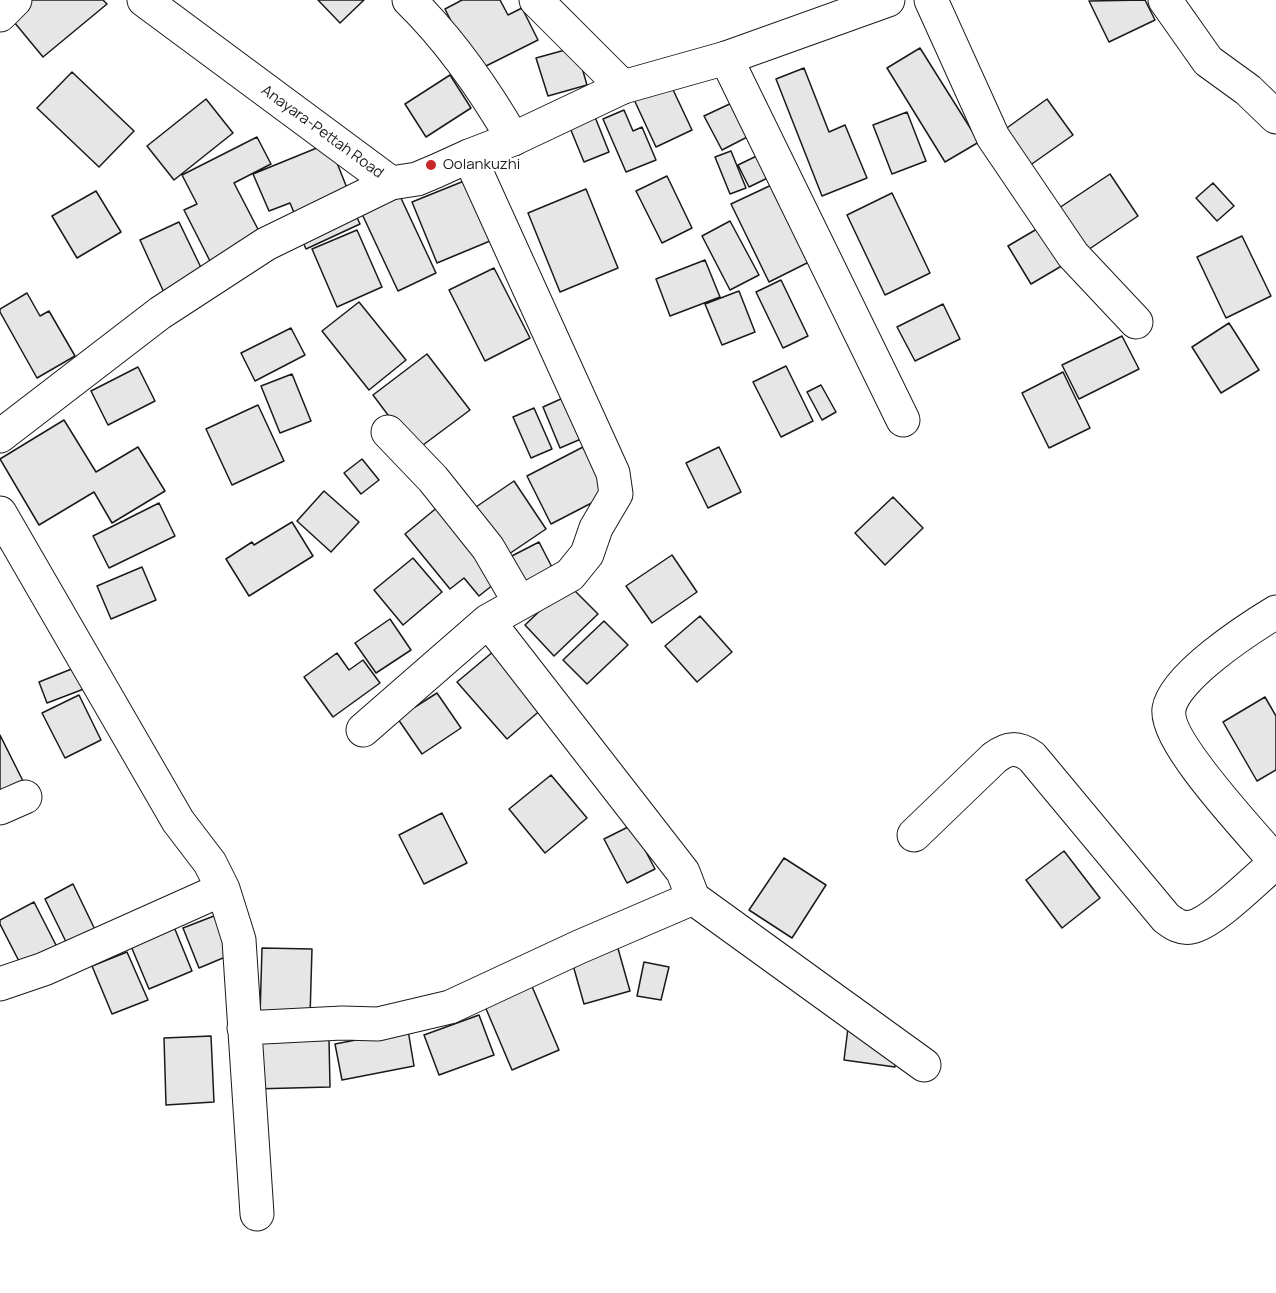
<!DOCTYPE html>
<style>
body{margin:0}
canvas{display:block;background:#fff}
</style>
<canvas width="1276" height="1293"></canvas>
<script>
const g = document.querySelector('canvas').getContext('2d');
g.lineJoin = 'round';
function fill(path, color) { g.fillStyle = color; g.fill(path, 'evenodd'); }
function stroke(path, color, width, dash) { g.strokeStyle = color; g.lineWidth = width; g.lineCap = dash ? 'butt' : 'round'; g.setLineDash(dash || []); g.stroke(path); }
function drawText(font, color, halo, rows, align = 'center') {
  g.font = font + ' Manrope,sans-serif'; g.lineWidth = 4.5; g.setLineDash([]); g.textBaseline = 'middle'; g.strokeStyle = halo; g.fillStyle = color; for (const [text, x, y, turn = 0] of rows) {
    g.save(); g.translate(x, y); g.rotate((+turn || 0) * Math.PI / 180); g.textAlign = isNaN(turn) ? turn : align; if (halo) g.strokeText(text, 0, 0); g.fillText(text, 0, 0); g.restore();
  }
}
const building = new Path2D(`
 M 0,0 L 103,0 L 107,4 L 43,57 L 0,5 Z
 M 318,0 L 364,0 L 340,23 Z
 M 462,0 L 500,0 L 508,15 L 522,8 L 538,40 L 476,71 L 445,9 Z
 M 1145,0 L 1155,20 L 1109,42 L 1089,1 Z
 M 576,47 L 587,85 L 548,96 L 536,58 Z
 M 920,48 L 979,142 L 945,162 L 887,68 Z
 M 804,68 L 829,132 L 845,125 L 867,178 L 822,196 L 776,79 Z
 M 72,72 L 134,131 L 99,167 L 37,108 Z
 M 450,75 L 471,108 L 426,137 L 405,104 Z
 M 667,77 L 692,130 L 656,147 L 631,93 Z
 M 206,99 L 233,133 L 174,180 L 147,146 Z
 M 1047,99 L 1073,135 L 1029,166 L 1004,130 Z
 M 736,101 L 753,134 L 722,150 L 704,116 Z
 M 624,110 L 633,131 L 642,127 L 656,160 L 626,172 L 603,119 Z
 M 593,112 L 609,152 L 584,162 L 568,123 Z
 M 907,112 L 926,161 L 892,174 L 873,125 Z
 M 257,137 L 271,164 L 234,183 L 262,237 L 211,263 L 184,210 L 197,204 L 182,175 Z
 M 329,143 L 349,193 L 295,215 L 290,203 L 269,211 L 253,174 Z
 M 769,150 L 780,172 L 749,187 L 738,165 Z
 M 731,151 L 746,188 L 730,194 L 715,157 Z
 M 1110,174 L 1138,216 L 1082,254 L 1053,212 Z
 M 667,176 L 692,228 L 662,243 L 636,191 Z
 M 464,181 L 490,241 L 437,263 L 412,202 Z
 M 780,181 L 817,258 L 769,282 L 731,204 Z
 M 1213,183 L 1234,206 L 1217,221 L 1196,198 Z
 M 586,189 L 618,268 L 560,292 L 528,213 Z
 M 96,191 L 121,232 L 77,258 L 52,216 Z
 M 892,193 L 930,273 L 885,295 L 847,215 Z
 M 400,196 L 436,273 L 398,291 L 362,214 Z
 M 354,211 L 360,224 L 306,249 L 300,235 Z
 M 730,221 L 759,275 L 730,290 L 702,236 Z
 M 179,222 L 206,278 L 166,297 L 140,240 Z
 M 1042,226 L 1065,264 L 1031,284 L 1008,246 Z
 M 357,230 L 382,287 L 337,307 L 312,249 Z
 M 1242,236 L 1271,296 L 1226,318 L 1197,257 Z
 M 705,260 L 720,297 L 670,316 L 656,279 Z
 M 494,268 L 530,338 L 485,361 L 449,290 Z
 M 781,280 L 808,336 L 783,348 L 756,292 Z
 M 739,291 L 755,332 L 722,345 L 705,304 Z
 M 27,293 L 40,316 L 49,311 L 75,356 L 37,378 L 0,312 L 0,309 Z
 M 359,302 L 406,360 L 369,390 L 322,331 Z
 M 943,304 L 960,339 L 915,361 L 897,327 Z
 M 1229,323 L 1259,370 L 1221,393 L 1192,347 Z
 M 291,328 L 305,355 L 255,381 L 241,353 Z
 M 1122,336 L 1139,369 L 1079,399 L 1062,365 Z
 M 427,354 L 470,410 L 415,451 L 373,395 Z
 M 786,366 L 813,421 L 781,437 L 753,382 Z
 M 138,367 L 155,401 L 108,425 L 91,391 Z
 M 1063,372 L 1090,428 L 1049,448 L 1022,393 Z
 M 292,374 L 311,421 L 280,433 L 261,386 Z
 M 821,385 L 836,412 L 822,420 L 807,392 Z
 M 563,398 L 581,439 L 560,448 L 543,407 Z
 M 258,405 L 284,461 L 232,485 L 206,429 Z
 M 534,408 L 552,449 L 531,458 L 513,417 Z
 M 64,420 L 96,472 L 138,447 L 165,491 L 112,523 L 94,492 L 39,525 L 0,459 Z
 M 583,447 L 607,495 L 551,524 L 527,476 Z
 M 719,447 L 741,492 L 708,508 L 686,463 Z
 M 362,459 L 379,480 L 361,494 L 344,473 Z
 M 514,481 L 546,529 L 506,556 L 473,509 Z
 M 324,491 L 359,522 L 331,552 L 297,521 Z
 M 893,497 L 923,528 L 885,565 L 855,533 Z
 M 159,503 L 175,536 L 109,568 L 93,536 Z
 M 439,506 L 499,580 L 479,596 L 464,578 L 450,589 L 405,534 Z
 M 292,522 L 313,556 L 249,596 L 226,559 L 252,542 L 254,545 Z
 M 539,542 L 557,577 L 523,594 L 506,559 Z
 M 672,555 L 697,592 L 652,623 L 626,586 Z
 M 413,558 L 442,592 L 403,625 L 374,590 Z
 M 142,567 L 156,600 L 111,619 L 97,586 Z
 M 568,584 L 598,614 L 554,656 L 525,625 Z
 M 700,616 L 732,652 L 697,682 L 665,646 Z
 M 390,619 L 411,650 L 376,673 L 355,643 Z
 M 604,621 L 628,645 L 587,684 L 563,660 Z
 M 494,651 L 543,708 L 507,739 L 457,682 Z
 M 337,653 L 349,670 L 363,660 L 380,683 L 333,717 L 304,677 Z
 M 89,662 L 97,684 L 47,703 L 39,682 Z
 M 437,693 L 461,728 L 422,754 L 389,706 L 406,694 L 415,707 Z
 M 79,695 L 101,740 L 65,758 L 42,713 Z
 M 1265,697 L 1276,716 L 1276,770 L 1257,781 L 1223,722 Z
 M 0,735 L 24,783 L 0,795 Z
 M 551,775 L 587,818 L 545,853 L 509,809 Z
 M 442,813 L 467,863 L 424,884 L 399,835 Z
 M 632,825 L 655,869 L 627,883 L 604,839 Z
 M 1064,851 L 1100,898 L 1062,928 L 1026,880 Z
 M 784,858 L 826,885 L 792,938 L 749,910 Z
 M 73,884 L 99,938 L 71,952 L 45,899 Z
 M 34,902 L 59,951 L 23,969 L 0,924 L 0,920 Z
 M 219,914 L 235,953 L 199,968 L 183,928 Z
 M 172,922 L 192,971 L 149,989 L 128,939 Z
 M 617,945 L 630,991 L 584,1004 L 571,958 Z
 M 262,948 L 312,949 L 310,1017 L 260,1016 Z
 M 127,952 L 148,1000 L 112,1014 L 92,966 Z
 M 644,962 L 669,967 L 661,1000 L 637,996 Z
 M 531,984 L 559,1050 L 512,1070 L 484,1004 Z
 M 479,1015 L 494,1055 L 439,1075 L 424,1035 Z
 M 849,1020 L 900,1027 L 895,1067 L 844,1060 Z
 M 408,1030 L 414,1066 L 342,1080 L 335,1044 Z
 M 211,1036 L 214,1102 L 166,1105 L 164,1038 Z
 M 329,1039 L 330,1087 L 253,1089 L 252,1040 Z`);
fill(building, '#e6e6e6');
stroke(building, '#1a1a1a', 1.5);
const minor = new Path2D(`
 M 409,0 C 450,40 484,89 513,139
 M 536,0 L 623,87
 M 931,0 L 993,137 L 1073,255 L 1136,322
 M 1165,0 L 1208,61 L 1248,90 L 1276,117
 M 0,15 L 15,0
 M 726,58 L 903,420
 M 388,432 L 433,479 L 488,548 L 520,603
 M 0,436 L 160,313 L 266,244 L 391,183
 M 0,513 L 178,821 L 210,863 L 223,889 L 239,940 L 257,1214
 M 1276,612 C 1248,629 1174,677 1169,709 C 1164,742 1253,834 1276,862
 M 488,621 L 683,872 L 693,898 L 924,1065
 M 363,730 L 488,621 L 570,575 L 587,554 L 596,528 L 616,494 L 613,473 L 469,156
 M 0,808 L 25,797
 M 914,835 L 994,758 C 1008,747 1018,747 1032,757 L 1166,918 C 1174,924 1181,929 1191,927 C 1212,924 1258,877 1276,862
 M 0,984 L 44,969 L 223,889
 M 244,1028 L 342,1023 L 378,1024 L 450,1007 L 579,947 L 693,898`);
const major = new Path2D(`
 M 144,0 L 391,183 L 417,179 L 436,171 L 469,156 L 513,139 L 623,87 L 726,58 L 888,0`);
stroke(minor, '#1a1a1a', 35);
stroke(major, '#1a1a1a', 35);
stroke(minor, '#fff', 33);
stroke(major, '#fff', 33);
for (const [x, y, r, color] of [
 [431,165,6,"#c62828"]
]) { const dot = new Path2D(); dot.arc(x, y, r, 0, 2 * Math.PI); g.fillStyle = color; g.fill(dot); stroke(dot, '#fff', 2); }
drawText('15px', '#1a1a1a', '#fff', [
 ["Anayara-Pettah Road",322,132,36]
]);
drawText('15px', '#1a1a1a', '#fff', [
 ["Oolankuzhi",443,165]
], 'left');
</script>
